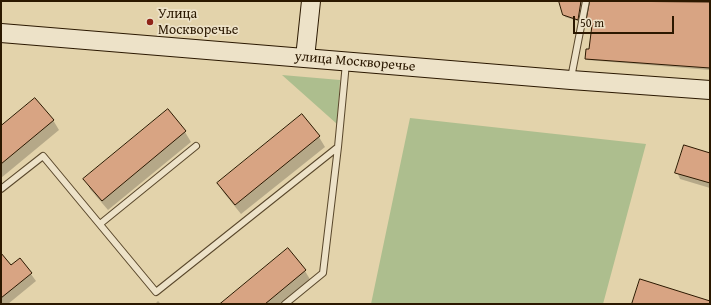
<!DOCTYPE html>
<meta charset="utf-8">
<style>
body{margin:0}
#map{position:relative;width:711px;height:305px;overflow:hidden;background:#e3d3ab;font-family:"Gentium Book Plus",serif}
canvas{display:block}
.frame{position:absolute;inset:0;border:2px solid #2b1800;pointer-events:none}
.scale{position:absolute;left:573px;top:16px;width:101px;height:18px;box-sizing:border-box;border:2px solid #2b1800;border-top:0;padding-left:5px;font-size:12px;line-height:14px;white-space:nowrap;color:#2b1800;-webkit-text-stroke:3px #ede2c8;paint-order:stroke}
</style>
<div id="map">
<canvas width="711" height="305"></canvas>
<div class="frame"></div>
<div class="scale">50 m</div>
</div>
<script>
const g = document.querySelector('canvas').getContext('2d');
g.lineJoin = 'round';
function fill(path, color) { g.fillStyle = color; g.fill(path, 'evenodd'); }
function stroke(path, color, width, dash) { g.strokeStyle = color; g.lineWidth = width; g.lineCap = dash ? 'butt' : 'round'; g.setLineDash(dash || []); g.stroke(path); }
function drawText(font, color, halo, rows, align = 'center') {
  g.font = font + ' "Gentium Book Plus",serif'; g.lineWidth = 3.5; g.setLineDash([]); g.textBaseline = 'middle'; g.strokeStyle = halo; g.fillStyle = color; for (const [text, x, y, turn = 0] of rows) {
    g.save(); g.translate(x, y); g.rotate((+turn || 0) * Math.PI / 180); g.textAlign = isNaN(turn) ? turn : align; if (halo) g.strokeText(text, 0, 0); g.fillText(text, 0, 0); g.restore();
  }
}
fill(new Path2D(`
 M 282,75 L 340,80 L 337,124 Z
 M 410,118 L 646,144 L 603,304 L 371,304 Z`), '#adbe8e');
fill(new Path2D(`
 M 560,1 L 583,1 L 578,21 L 565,17 Z
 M 591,1 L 710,1 L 710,70 L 587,60 L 586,59 L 590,50 L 593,26 L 588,25 L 587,23 Z
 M 167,111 L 185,132 L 191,142 L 108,210 L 90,189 L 85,179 Z
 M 302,116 L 319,137 L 325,147 L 241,214 L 224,193 L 218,183 Z
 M 53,120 L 59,130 L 1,178 L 1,128 Z
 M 710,154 L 710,188 L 680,179 L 677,172 Z
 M 1,254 L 11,267 L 20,259 L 36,281 L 8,304 L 1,304 Z
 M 305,271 L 311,281 L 283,304 L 222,304 Z
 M 158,301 L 161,304 L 155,304 Z`), '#0003');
const building = new Path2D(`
 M 559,1 L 581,1 L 578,20 L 563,15 Z
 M 590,1 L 710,2 L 710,68 L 585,59 L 586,49 L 589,49 L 592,25 L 586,23 Z
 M 35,98 L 54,120 L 1,164 L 1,126 Z
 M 168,109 L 186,131 L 102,201 L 83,179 Z
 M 302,114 L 320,136 L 235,205 L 217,183 Z
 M 684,145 L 710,153 L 710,183 L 675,173 Z
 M 288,248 L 306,270 L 265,304 L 220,304 Z
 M 1,253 L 11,265 L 20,258 L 32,273 L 1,298 Z
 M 640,279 L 710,301 L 710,304 L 632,304 Z`);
fill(building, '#d8a483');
stroke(building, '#2b1800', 1);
const lane = new Path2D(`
 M 571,78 L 586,1
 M 1,189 L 43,156 L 156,292 L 338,147 L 346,63
 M 100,224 L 196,146
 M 285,304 L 323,273 L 338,147`);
const secondary = new Path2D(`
 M 1,33 L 571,80 L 710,90
 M 305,58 L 311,1`);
stroke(lane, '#59472b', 8);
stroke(secondary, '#2b1800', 20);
stroke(lane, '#ede2c8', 6);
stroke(secondary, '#ede2c8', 18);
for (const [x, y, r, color] of [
 [150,22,4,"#8f2418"]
]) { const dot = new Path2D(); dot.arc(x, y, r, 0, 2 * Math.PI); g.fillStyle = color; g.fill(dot); stroke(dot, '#ede2c8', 1.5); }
drawText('14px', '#2b1800', '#ede2c8', [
 ["Улица",158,14],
 ["Москворечье",158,30]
], 'left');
drawText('14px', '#2b1800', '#ede2c8', [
 ["улица Москворечье",355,62,5]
]);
</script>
